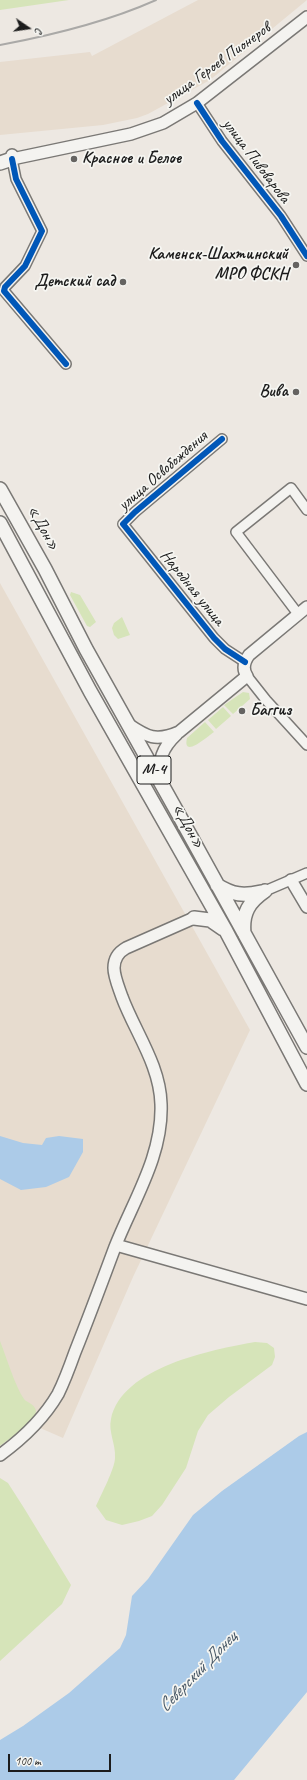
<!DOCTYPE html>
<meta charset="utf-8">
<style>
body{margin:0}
#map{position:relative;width:307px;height:1780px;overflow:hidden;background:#ede8e2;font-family:Caveat,sans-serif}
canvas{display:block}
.north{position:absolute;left:8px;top:8px;width:40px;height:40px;-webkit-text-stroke:3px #f6f6f2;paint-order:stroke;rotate:103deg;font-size:11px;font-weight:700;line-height:16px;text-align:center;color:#1c1c1c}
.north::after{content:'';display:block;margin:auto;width:14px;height:18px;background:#1c1c1c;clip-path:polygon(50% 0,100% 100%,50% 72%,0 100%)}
.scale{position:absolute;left:8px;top:1754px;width:103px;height:18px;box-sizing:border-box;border:2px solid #1c1c1c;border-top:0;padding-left:5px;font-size:12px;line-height:14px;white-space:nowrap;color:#1c1c1c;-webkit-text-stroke:3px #f6f6f2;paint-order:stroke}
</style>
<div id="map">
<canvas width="307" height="1780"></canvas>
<div class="north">С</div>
<div class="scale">100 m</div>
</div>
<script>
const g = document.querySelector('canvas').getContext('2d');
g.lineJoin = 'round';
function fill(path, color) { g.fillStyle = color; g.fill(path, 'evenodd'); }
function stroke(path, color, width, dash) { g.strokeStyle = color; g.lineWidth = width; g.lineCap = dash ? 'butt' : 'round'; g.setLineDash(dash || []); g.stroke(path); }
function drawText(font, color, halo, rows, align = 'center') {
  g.font = font + ' Caveat,sans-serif'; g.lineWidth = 3.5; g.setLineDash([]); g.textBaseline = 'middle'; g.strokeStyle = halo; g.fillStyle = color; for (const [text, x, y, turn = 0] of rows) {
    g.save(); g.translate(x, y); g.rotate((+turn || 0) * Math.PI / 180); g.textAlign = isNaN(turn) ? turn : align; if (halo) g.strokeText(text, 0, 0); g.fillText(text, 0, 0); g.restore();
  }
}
fill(new Path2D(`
 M 198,0 L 307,0 L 210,80 L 148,114 L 137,118 L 103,125 L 0,135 L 0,62 L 90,52 L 92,56 Z
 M 0,583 L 250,1030 L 133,1277 L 63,1438 L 6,1413 L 0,1401 Z`), '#e7dccf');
fill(new Path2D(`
 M 0,0 L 69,0 L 0,10 Z
 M 71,592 L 80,595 L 96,622 L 90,627 L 87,626 L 70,595 Z
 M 122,617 L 130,635 L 118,639 L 114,635 L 112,628 L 114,623 Z
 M 243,692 L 249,693 L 250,699 L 233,714 L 224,705 Z
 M 223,707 L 231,716 L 216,729 L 208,720 Z
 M 205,722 L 214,732 C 209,735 182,760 187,738 Z
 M 0,1341 C 6,1356 15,1386 24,1399 C 27,1403 36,1404 36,1412 C 35,1422 9,1439 0,1446 Z
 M 255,1342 L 267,1343 L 274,1348 L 275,1357 L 272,1365 L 229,1397 L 208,1415 L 198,1431 L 186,1468 L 162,1505 L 152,1516 L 139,1521 L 122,1525 L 106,1520 L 96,1506 C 101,1495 115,1468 115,1458 C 116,1444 108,1432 111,1419 C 122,1367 211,1350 255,1342 Z
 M 0,1478 L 8,1483 L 24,1508 L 71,1585 L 62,1604 L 0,1661 Z`), '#d6e4b9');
fill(new Path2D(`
 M 0,1136 L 23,1143 L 42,1145 L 46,1138 L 59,1136 L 83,1139 L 83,1152 L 69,1177 L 46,1187 L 21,1190 L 0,1179 Z
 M 307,1432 L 307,1692 L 234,1780 L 0,1780 L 0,1740 L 23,1726 L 69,1693 L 120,1648 L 126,1635 L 132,1596 L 148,1579 L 193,1515 L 222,1491 L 299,1436 Z`), '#accbe8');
const minor = new Path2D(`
 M 197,103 L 222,141 L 281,216 L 307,256
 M 12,159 L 16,179 L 42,231 L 25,266 L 5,287 L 4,291 L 66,364
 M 222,439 L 135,512 L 123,524 L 214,638 L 225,649 L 245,662
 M 298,614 L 236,532 L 291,488 L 307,510
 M 247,676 L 266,700 L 307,745
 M 265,891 L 307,873`);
const major = new Path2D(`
 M 12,155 L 12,159 L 131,134 L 163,123 L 197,103 L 307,17
 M 128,724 C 147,737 156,742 179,732 L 247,676 C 242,669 244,662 249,655 L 307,607
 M 160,781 C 159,759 161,749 177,734
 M 291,880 L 307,907
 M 116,1245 L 307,1299
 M 0,1455 C 22,1439 44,1418 58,1394 C 65,1380 70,1366 75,1352 C 89,1317 102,1282 115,1247 C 133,1201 163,1156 161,1104 C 160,1065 135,1032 122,997 C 119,988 114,977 114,968 C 114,959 119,952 126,948 L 194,918`);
const highway = new Path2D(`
 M 0,163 L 12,159
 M 0,489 L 45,569 L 86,649 L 180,817 L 307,1047
 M 0,523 L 90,691 L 226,931 L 307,1084
 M 217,885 C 233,895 243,896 261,892
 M 194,918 L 210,920 L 223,929
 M 244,933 C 242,913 249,902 265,891`);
stroke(minor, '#7a7875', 12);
stroke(major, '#7a7875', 14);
stroke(highway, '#7a7875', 16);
stroke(minor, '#f4f3f0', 9);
stroke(major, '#f4f3f0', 11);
stroke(highway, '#f4f3f0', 13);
stroke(new Path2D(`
 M 0,45 C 53,35 107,22 156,0`), '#aaa9a7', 2);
stroke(new Path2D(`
 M 197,103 L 222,141 L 281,216 L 307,256
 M 12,159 L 16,179 L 42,231 L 25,266 L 5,287 L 4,291 L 66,364
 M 222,439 L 135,512 L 123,524 L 214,638 L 225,649 L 245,662`), '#0057b8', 6);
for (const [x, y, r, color] of [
 [74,159,4,"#656361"],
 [296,265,4,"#656361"],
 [123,282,4,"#656361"],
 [296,392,4,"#656361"],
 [242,711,4,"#656361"]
]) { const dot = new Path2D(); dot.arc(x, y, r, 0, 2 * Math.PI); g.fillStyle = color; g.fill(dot); stroke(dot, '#f6f6f2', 1.5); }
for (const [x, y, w] of [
 [154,770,34]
]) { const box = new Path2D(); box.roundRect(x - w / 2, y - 14, w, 28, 3); g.fillStyle = '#f6f6f2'; g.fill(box); stroke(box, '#1c1c1c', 1); }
drawText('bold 16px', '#1c1c1c', null, [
 ["М-4",154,770]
]);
drawText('17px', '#1c1c1c', '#f6f6f2', [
 ["улица Героев Пионеров",217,64,-36],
 ["улица Пивоварова",256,161,53],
 ["улица Освобождения",163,471,-41],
 ["«Дон»",43,528,61],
 ["Народная улица",192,588,51],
 ["«Дон»",188,826,61]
]);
drawText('bold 17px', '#1c1c1c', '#f6f6f2', [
 ["Красное и Белое",82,159,"left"],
 ["Каменск-Шахтинский",288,255],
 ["МРО ФСКН",288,275],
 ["Детский сад",115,282],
 ["Вива",288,392],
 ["Баггиз",250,711,"left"]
], 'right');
drawText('italic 18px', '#455564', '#f6f6f2', [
 ["Северский Донец",198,1672,-46]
]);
</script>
